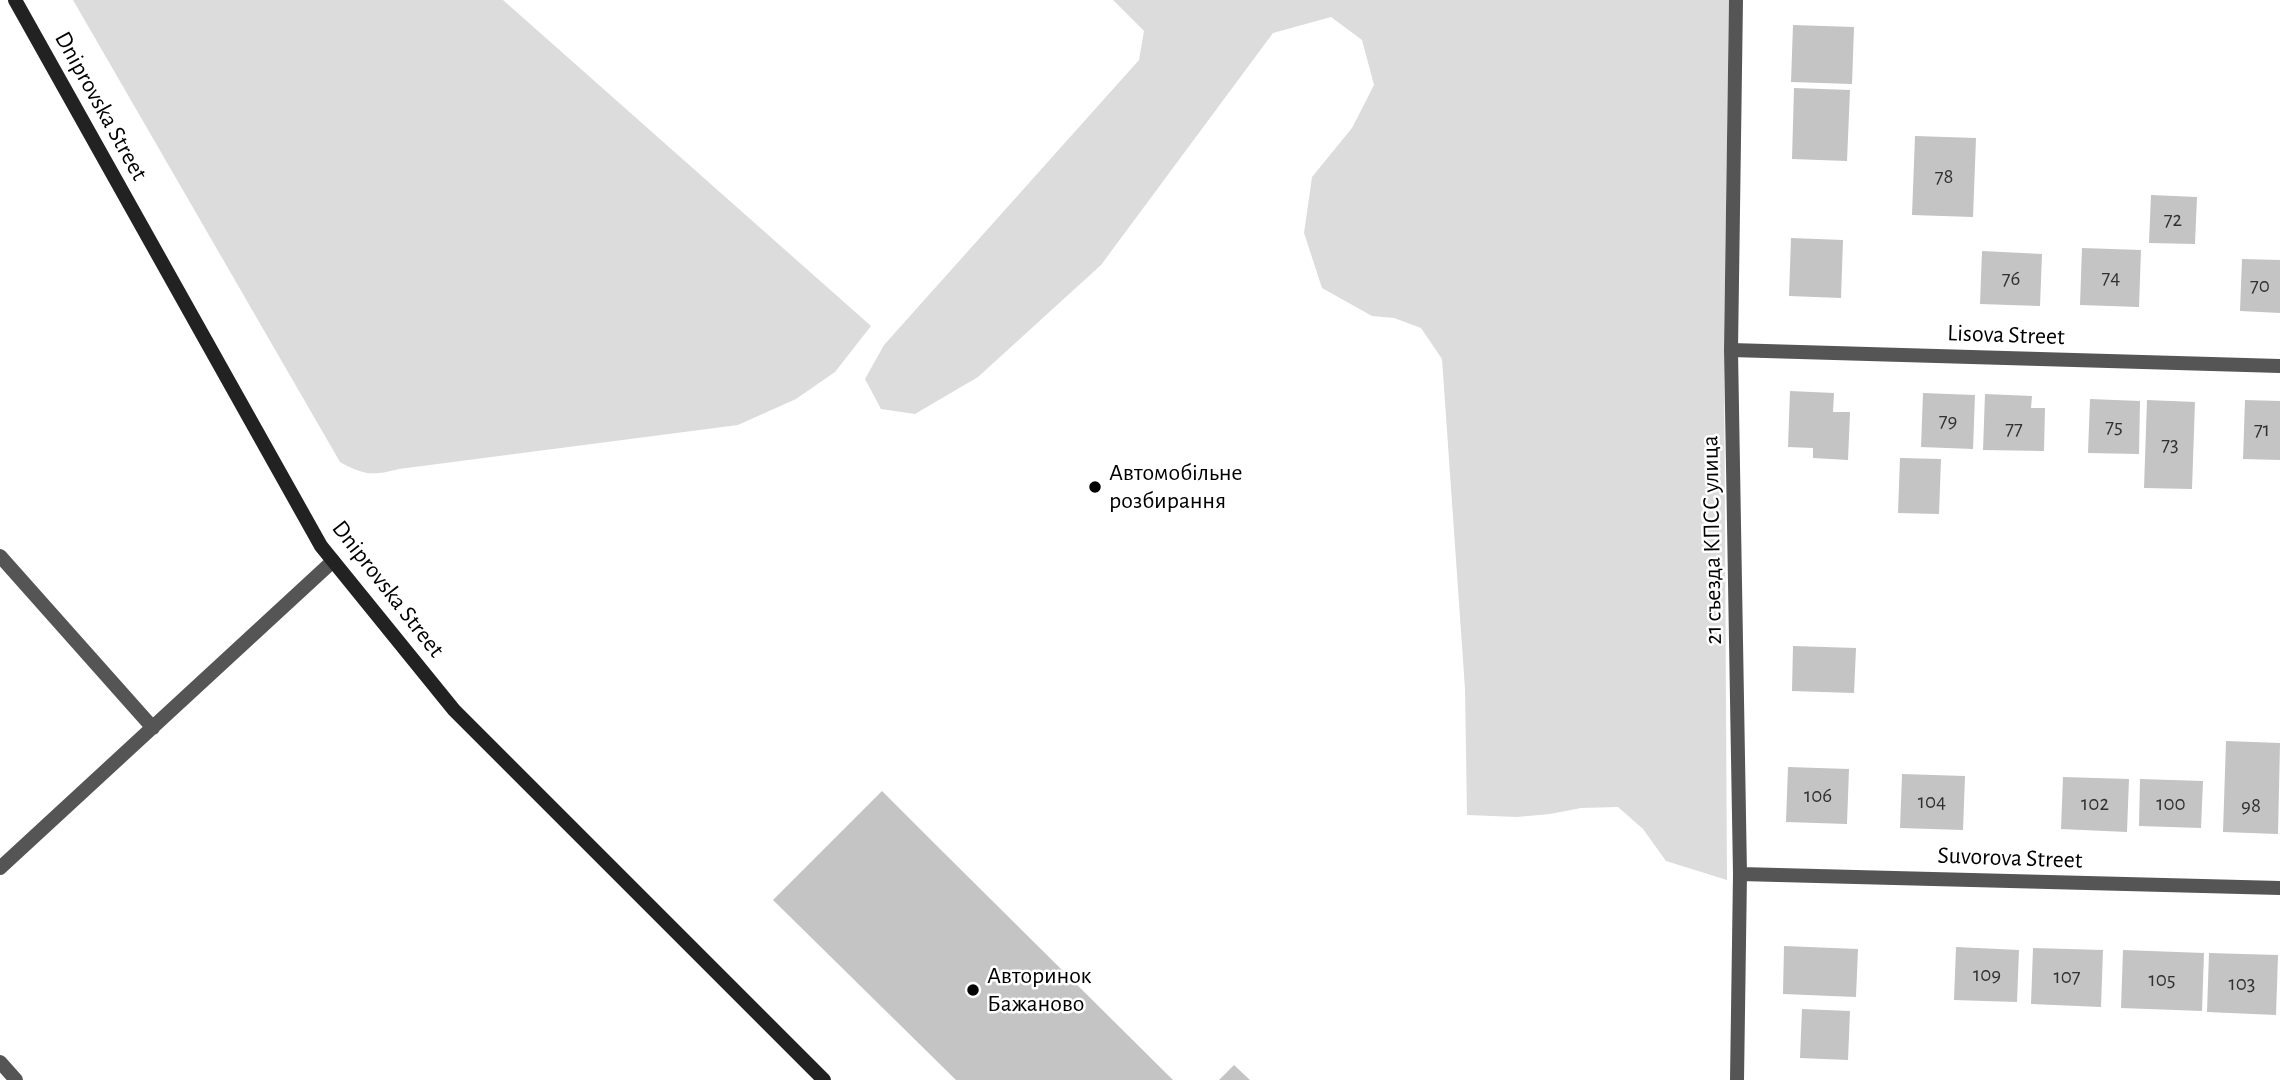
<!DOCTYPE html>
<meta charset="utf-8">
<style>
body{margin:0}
canvas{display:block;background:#fff}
</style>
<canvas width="2280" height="1080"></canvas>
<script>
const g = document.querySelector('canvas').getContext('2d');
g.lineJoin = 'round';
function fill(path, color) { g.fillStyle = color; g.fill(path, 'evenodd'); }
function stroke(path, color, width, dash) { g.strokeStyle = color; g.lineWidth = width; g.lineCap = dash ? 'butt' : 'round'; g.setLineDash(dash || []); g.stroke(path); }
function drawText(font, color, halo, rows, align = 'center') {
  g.font = font + ' "Alegreya Sans",sans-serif'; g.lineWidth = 5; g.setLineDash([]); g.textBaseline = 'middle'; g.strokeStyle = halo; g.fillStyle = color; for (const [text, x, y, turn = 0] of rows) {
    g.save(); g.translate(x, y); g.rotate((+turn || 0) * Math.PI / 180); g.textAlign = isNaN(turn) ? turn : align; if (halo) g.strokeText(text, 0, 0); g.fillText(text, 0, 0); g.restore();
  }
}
fill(new Path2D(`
 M 73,0 L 503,0 L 871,326 L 835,372 L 796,399 L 738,425 L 399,469 C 373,476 363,475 340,462 Z
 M 1113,0 L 1729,0 L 1724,350 L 1727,880 L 1666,861 L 1643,829 L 1618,807 L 1581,808 L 1550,814 L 1517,817 L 1467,815 L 1465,689 L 1442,359 L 1421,328 L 1394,318 L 1372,316 L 1322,288 L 1304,233 L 1312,177 L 1352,128 L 1374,85 L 1362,40 L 1331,17 L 1273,33 L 1101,265 L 978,377 L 915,414 L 881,409 L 865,379 L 884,345 L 1139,60 L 1144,31 Z`), '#dcdcdc');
fill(new Path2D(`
 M 1793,25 L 1854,27 L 1852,84 L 1791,82 Z
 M 1794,88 L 1850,90 L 1847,161 L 1792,159 Z
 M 1915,136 L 1976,138 L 1973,217 L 1912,215 Z
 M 2151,195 L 2197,197 L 2195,244 L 2149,243 Z
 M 1791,238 L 1843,240 L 1841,298 L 1789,296 Z
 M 2082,248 L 2141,250 L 2139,307 L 2080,305 Z
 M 1982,251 L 2042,254 L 2040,306 L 1980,304 Z
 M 2242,259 L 2280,260 L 2280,313 L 2240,311 Z
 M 1790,391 L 1834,393 L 1833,412 L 1850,412 L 1848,460 L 1813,458 L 1813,448 L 1788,447 Z
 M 1923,393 L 1975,395 L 1973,449 L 1921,447 Z
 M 1985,394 L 2032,396 L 2031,408 L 2045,408 L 2044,451 L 1983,450 Z
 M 2090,399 L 2140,401 L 2139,454 L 2088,453 Z
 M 2147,400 L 2195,402 L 2192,489 L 2144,488 Z
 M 2245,400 L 2280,401 L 2280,460 L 2243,459 Z
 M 1900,458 L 1941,459 L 1939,514 L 1898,513 Z
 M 1793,646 L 1856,648 L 1854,693 L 1792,691 Z
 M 2226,741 L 2280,743 L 2278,834 L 2223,832 Z
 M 1788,767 L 1849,769 L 1847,824 L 1786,822 Z
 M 1902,774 L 1965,776 L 1963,830 L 1900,828 Z
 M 2063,777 L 2129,779 L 2127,832 L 2061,829 Z
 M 2140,779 L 2203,781 L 2201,828 L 2139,826 Z
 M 882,791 L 937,846 L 1173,1080 L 956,1080 L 773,900 Z
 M 1784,946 L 1858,949 L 1856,997 L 1783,994 Z
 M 1956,947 L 2019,950 L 2017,1002 L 1954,1000 Z
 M 2033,948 L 2103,950 L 2101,1007 L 2031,1004 Z
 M 2123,950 L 2204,953 L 2202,1011 L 2121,1008 Z
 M 2209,953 L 2278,955 L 2276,1015 L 2207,1012 Z
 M 1802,1009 L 1850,1011 L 1848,1060 L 1800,1058 Z
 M 1234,1065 L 1250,1080 L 1219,1080 Z`), '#c4c4c4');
stroke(new Path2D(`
 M 0,556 L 153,728
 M 0,868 L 333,561
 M 0,1062 L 16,1080`), '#555', 14);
stroke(new Path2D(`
 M 1736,0 L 1731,350 L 1740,874 L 1737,1080
 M 1731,350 L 2280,366
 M 1740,874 L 2280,888`), '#555', 14);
stroke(new Path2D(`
 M 15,0 L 321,546 L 454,710 L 824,1080`), '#222', 14);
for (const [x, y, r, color] of [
 [1095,487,7,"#000"],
 [973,990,7,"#000"]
]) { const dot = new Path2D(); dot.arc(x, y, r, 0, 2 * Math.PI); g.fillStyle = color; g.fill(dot); stroke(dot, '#fff', 2.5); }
drawText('21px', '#313131', null, [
 ["78",1944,177],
 ["72",2173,220],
 ["74",2111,278],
 ["76",2011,279],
 ["70",2260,286],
 ["79",1948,421],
 ["75",2114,427],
 ["77",2014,429],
 ["71",2262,430],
 ["73",2170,445],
 ["106",1818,796],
 ["104",1932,802],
 ["102",2095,804],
 ["100",2171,804],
 ["98",2251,806],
 ["109",1987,975],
 ["107",2067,977],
 ["105",2162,980],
 ["103",2242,984]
]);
drawText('24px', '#000', '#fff', [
 ["Dniprovska Street",101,106,61],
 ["Lisova Street",2006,335,2],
 ["21 съезда КПСС улица",1712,540,-91],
 ["Dniprovska Street",388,589,52],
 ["Suvorova Street",2010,858,2]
]);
drawText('24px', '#000', '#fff', [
 ["Автомобільне",1109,473],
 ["розбирання",1109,501],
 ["Авторинок",987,976],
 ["Бажаново",987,1004]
], 'left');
</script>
